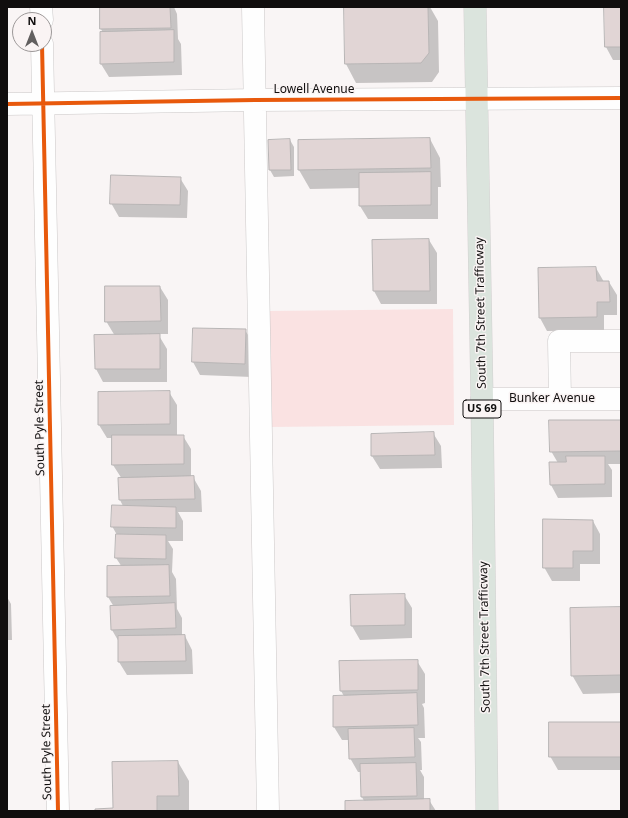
<!DOCTYPE html>
<style>
body{margin:0}
#map{position:relative;width:628px;height:818px;overflow:hidden;background:#f9f5f5;font-family:"Noto Sans",sans-serif}
canvas{display:block}
.frame{position:absolute;inset:0;border:8px solid #100e0e;pointer-events:none}
.north{position:absolute;left:12px;top:12px;width:40px;height:40px;box-sizing:border-box;background:#faf4f4;border:1px solid #9c9898;border-radius:50%;rotate:0deg;font-size:11px;font-weight:700;line-height:16px;text-align:center;color:#100e0e}
.north::after{content:'';display:block;margin:auto;width:14px;height:18px;background:#625f5f;clip-path:polygon(50% 0,100% 100%,50% 72%,0 100%)}
</style>
<div id="map">
<canvas width="628" height="818"></canvas>
<div class="frame"></div>
<div class="north">N</div>
</div>
<script>
const g = document.querySelector('canvas').getContext('2d');
g.lineJoin = 'round';
function fill(path, color) { g.fillStyle = color; g.fill(path, 'evenodd'); }
function stroke(path, color, width, dash) { g.strokeStyle = color; g.lineWidth = width; g.lineCap = dash ? 'butt' : 'round'; g.setLineDash(dash || []); g.stroke(path); }
function drawText(font, color, halo, rows, align = 'center') {
  g.font = font + ' "Noto Sans",sans-serif'; g.lineWidth = 3; g.setLineDash([]); g.textBaseline = 'middle'; g.strokeStyle = halo; g.fillStyle = color; for (const [text, x, y, turn = 0] of rows) {
    g.save(); g.translate(x, y); g.rotate((+turn || 0) * Math.PI / 180); g.textAlign = isNaN(turn) ? turn : align; if (halo) g.strokeText(text, 0, 0); g.fillText(text, 0, 0); g.restore();
  }
}
fill(new Path2D(`
 M 453,309 L 454,425 L 270,427 L 269,311 Z`), '#fae2e2');
fill(new Path2D(`
 M 101,7 L 174,7 L 177,14 L 178,39 L 181,44 L 182,75 L 109,77 L 101,64 L 103,33 L 101,29 Z
 M 345,7 L 430,7 L 438,21 L 439,72 L 432,82 L 356,83 L 346,64 Z
 M 605,7 L 621,7 L 621,60 L 613,60 L 606,47 Z
 M 430,139 L 440,158 L 441,187 L 438,187 L 438,219 L 368,219 L 360,206 L 360,188 L 310,189 L 299,170 Z
 M 290,140 L 294,147 L 294,176 L 274,177 L 270,170 L 269,141 Z
 M 180,178 L 188,191 L 187,218 L 119,217 L 111,203 Z
 M 429,240 L 437,253 L 437,304 L 381,304 L 374,291 Z
 M 596,268 L 604,282 L 609,282 L 617,295 L 617,315 L 604,315 L 604,330 L 547,331 L 540,318 Z
 M 160,287 L 168,300 L 168,334 L 158,334 L 167,349 L 167,382 L 103,382 L 96,369 L 95,336 L 115,336 L 106,321 Z
 M 245,330 L 253,343 L 252,377 L 200,375 L 193,362 Z
 M 169,392 L 177,405 L 177,436 L 183,436 L 191,449 L 191,477 L 193,477 L 201,491 L 202,512 L 178,512 L 183,521 L 183,541 L 168,541 L 173,549 L 172,572 L 176,579 L 177,609 L 182,618 L 182,637 L 185,636 L 192,650 L 193,674 L 127,675 L 119,662 L 119,642 L 112,630 L 111,607 L 114,607 L 108,597 L 122,567 L 116,558 L 117,535 L 112,526 L 123,506 L 120,500 L 122,479 L 113,465 L 113,438 L 107,438 L 99,425 Z
 M 621,421 L 621,464 L 608,464 L 612,470 L 612,497 L 558,498 L 551,485 L 558,463 L 551,451 Z
 M 433,433 L 441,446 L 442,468 L 380,469 L 372,456 L 372,435 Z
 M 593,521 L 600,534 L 600,564 L 580,564 L 580,581 L 552,581 L 544,567 Z
 M 404,595 L 412,608 L 412,638 L 360,640 L 352,626 L 351,596 Z
 M 7,597 L 11,604 L 12,640 L 7,640 Z
 M 621,608 L 621,693 L 583,694 L 572,675 Z
 M 7,647 L 8,648 L 7,675 Z
 M 417,661 L 425,674 L 425,703 L 422,704 L 424,708 L 425,738 L 418,738 L 421,742 L 422,770 L 420,770 L 424,777 L 424,800 L 429,800 L 436,811 L 346,811 L 364,801 L 362,797 L 361,772 L 358,772 L 350,758 L 349,740 L 342,740 L 334,727 L 344,696 L 341,691 L 340,662 Z
 M 7,682 L 8,684 L 7,712 Z
 M 621,723 L 621,770 L 558,770 L 550,756 Z
 M 7,729 L 8,757 L 7,757 Z
 M 178,762 L 189,781 L 189,811 L 96,811 L 114,809 Z`), '#0003');
const building = new Path2D(`
 M 100,7 L 170,7 L 171,28 L 100,29 Z
 M 344,7 L 428,7 L 429,53 L 421,63 L 345,64 Z
 M 604,7 L 621,7 L 621,47 L 605,47 Z
 M 174,30 L 174,62 L 100,64 L 100,32 Z
 M 430,138 L 431,168 L 298,170 L 298,140 Z
 M 290,139 L 291,170 L 269,170 L 268,140 Z
 M 431,172 L 431,205 L 359,206 L 359,173 Z
 M 111,175 L 181,177 L 180,205 L 110,204 Z
 M 429,239 L 430,291 L 373,291 L 372,240 Z
 M 596,267 L 597,281 L 609,281 L 610,302 L 597,302 L 597,317 L 539,318 L 538,268 Z
 M 105,286 L 160,286 L 161,321 L 105,322 Z
 M 193,328 L 246,329 L 245,364 L 192,362 Z
 M 160,334 L 160,369 L 95,369 L 94,335 Z
 M 170,391 L 170,424 L 98,425 L 98,392 Z
 M 549,420 L 621,420 L 621,451 L 550,452 Z
 M 434,432 L 435,455 L 371,456 L 371,434 Z
 M 112,435 L 184,435 L 184,464 L 112,465 Z
 M 566,456 L 605,456 L 605,484 L 550,485 L 549,462 L 566,462 Z
 M 194,476 L 195,499 L 119,500 L 118,478 Z
 M 112,505 L 176,507 L 176,528 L 111,527 Z
 M 543,519 L 593,520 L 593,551 L 573,551 L 573,568 L 543,568 Z
 M 116,534 L 166,535 L 166,559 L 115,558 Z
 M 169,565 L 170,596 L 107,597 L 107,566 Z
 M 405,594 L 405,625 L 351,626 L 350,595 Z
 M 175,603 L 176,628 L 111,630 L 110,606 Z
 M 621,607 L 621,675 L 571,676 L 570,608 Z
 M 185,635 L 186,661 L 118,662 L 118,636 Z
 M 418,660 L 418,690 L 340,691 L 339,661 Z
 M 417,693 L 418,725 L 333,727 L 333,696 Z
 M 549,722 L 621,722 L 621,757 L 549,757 Z
 M 414,728 L 415,757 L 349,759 L 348,729 Z
 M 178,761 L 179,796 L 157,796 L 157,811 L 95,811 L 95,809 L 113,808 L 112,762 Z
 M 416,763 L 417,796 L 361,797 L 360,764 Z
 M 430,799 L 430,811 L 345,811 L 345,801 Z`);
fill(building, '#e1d5d5');
stroke(building, '#b8b5b5', 1);
const minor = new Path2D(`
 M 41,7 L 42,20
 M 253,7 L 268,811
 M 42,44 L 58,811
 M 7,104 L 255,100 L 621,98
 M 482,399 L 621,399
 M 560,399 L 559,341 L 621,341`);
const major = new Path2D(`
 M 475,7 L 482,399 L 487,811`);
stroke(minor, '#cbc8c8', 23);
stroke(major, '#d2d0d0', 23);
stroke(minor, '#fefefe', 22);
stroke(major, '#dbe4dd', 22);
stroke(new Path2D(`
 M 42,44 L 58,811
 M 7,104 L 255,100 L 621,98`), '#e8590c', 4);
for (const [x, y, w] of [
 [482,409,38]
]) { const box = new Path2D(); box.roundRect(x - w / 2, y - 9, w, 18, 3); g.fillStyle = '#faf4f4'; g.fill(box); stroke(box, '#100e0e', 1); }
drawText('bold 11px', '#100e0e', null, [
 ["US 69",482,409]
]);
drawText('12px', '#100e0e', '#faf4f4', [
 ["Lowell Avenue",314,90],
 ["South 7th Street Trafficway",481,313,-91],
 ["Bunker Avenue",552,399],
 ["South Pyle Street",40,428,-91],
 ["South 7th Street Trafficway",485,637,-91],
 ["South Pyle Street",47,752,-91]
]);
</script>
